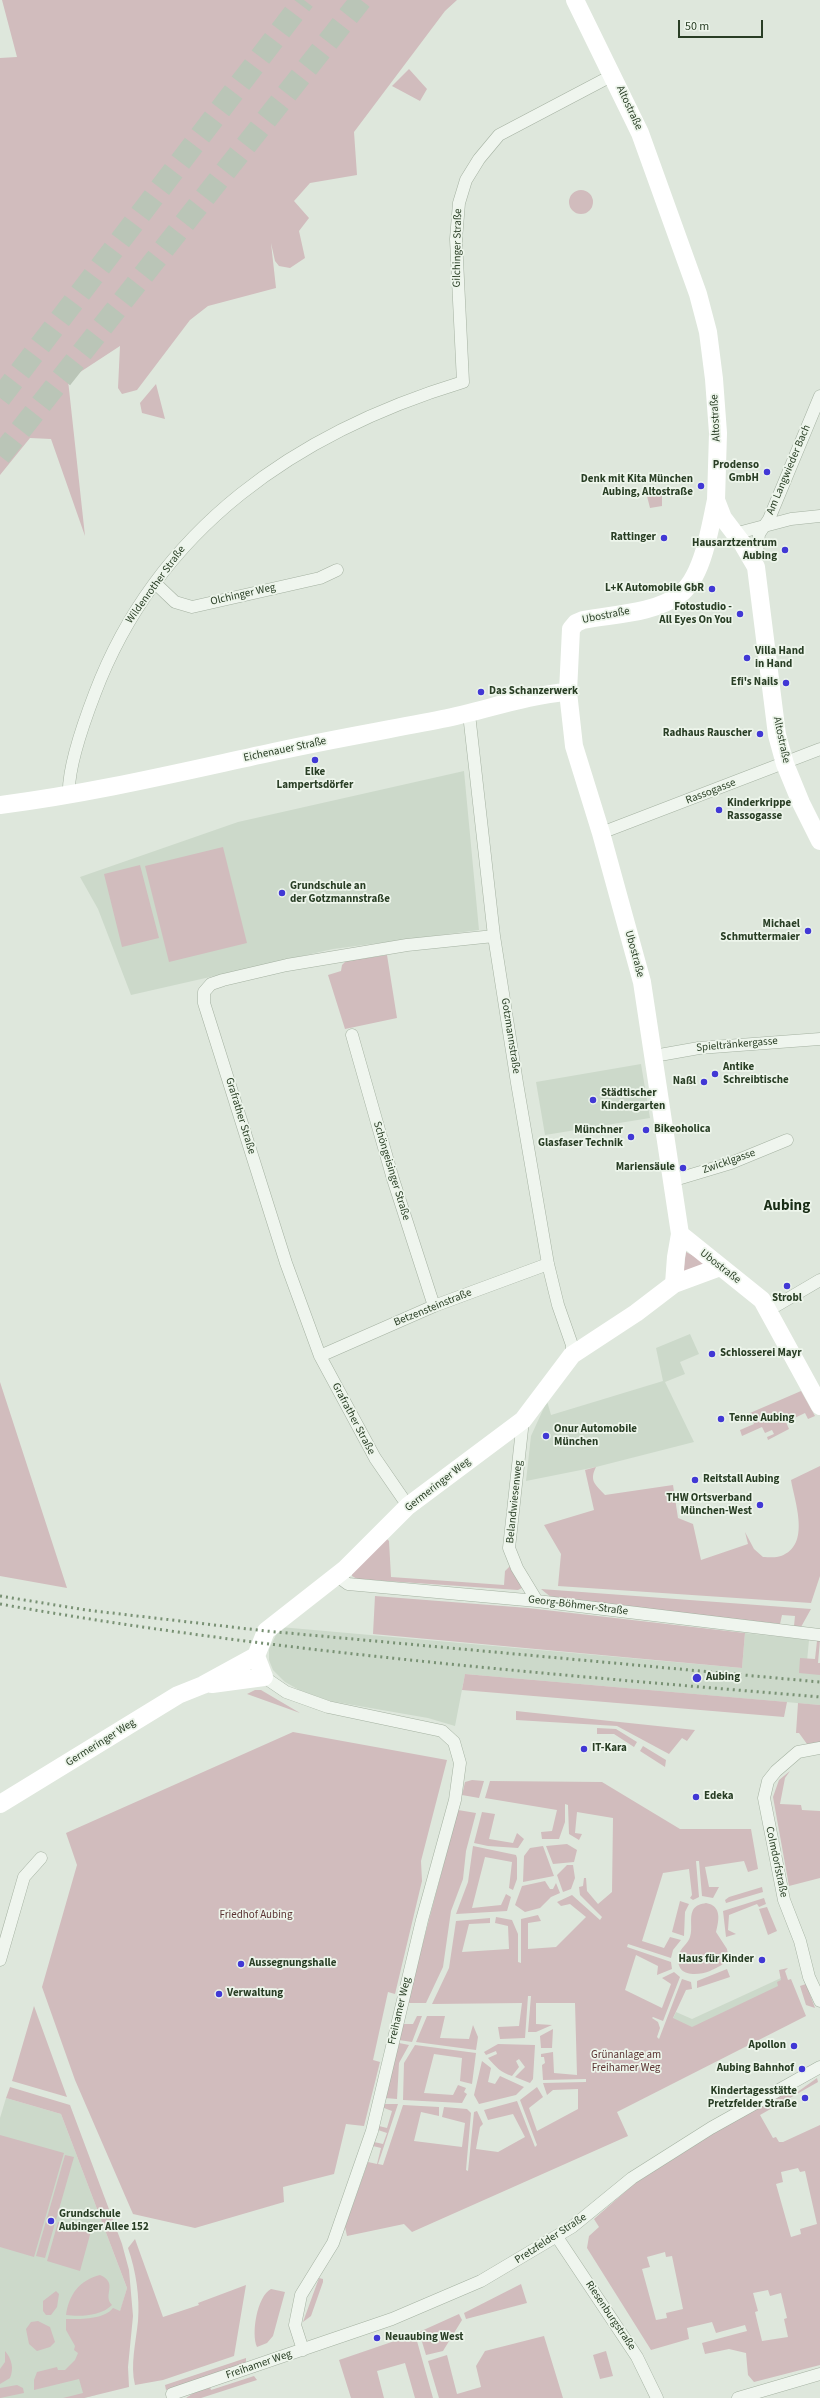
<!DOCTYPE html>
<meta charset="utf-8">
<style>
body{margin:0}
#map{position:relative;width:820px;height:2398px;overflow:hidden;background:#dee7dc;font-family:"Source Sans 3",sans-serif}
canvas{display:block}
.scale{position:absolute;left:678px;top:20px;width:85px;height:18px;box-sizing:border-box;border:2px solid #293e25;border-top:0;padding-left:5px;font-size:12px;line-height:14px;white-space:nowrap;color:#293e25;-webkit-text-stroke:3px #edf5eb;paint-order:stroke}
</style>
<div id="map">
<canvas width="820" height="2398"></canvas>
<div class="scale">50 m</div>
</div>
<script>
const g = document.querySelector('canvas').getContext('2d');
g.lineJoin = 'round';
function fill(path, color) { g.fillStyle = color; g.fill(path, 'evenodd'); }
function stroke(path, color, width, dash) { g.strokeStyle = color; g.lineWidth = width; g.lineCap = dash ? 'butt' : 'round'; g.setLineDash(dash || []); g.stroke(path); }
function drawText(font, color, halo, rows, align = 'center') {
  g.font = font + ' "Source Sans 3",sans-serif'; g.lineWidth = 3.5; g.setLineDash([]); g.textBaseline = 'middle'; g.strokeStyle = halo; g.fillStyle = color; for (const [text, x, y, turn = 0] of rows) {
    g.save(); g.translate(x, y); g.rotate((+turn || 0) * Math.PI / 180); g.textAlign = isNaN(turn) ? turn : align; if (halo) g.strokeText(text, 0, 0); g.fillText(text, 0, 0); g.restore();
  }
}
fill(new Path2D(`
 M 464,771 L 479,930 L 333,949 L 131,995 L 98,909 L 80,877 L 238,822 Z
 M 641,1064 L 650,1118 L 545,1135 L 536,1082 Z
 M 690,1334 L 699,1354 L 680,1362 L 685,1374 L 665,1382 L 694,1442 L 596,1467 L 526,1481 L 531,1436 L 547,1401 L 551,1415 L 663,1381 L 656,1348 Z
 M 280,1627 L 742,1668 L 745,1633 L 809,1640 L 806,1672 L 820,1673 L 820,1705 L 465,1674 L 455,1726 L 428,1718 L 330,1701 L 301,1691 L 285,1682 L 273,1670 L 269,1660 L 269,1649 Z
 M 781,1978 L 790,2003 L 662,2042 L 676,2012 L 692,2019 Z
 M 6,2098 L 61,2114 L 127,2288 L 96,2395 L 84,2398 L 0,2398 L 0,2118 Z`), '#ccd9ca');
fill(new Path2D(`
 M 2,0 L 457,0 L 445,11 L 354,132 L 357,175 L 310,183 L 294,201 L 309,218 L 299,231 L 305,258 L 290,268 L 279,266 L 275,261 L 271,243 L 276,288 L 208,306 L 190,320 L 137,390 L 122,394 L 118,388 L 120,346 L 68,380 L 85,536 L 51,439 L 30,438 L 0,475 L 0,58 L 17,57 Z
 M 409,69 L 427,89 L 420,101 L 392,86 Z
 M569 202a12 12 0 1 1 24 0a12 12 0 1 1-24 0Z
 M 156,384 L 165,419 L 142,413 L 140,403 Z
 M 662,489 L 662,506 L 650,508 L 646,492 Z
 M 223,847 L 247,943 L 169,962 L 145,866 Z
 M 140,865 L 159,938 L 122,947 L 104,874 Z
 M 387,955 L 397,1018 L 345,1029 L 328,975 L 341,971 L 342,965 L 346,961 Z
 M 686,1252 L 703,1261 L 704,1266 L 683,1274 Z
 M 0,1382 L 67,1588 L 0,1576 Z
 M 801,1391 L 815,1416 L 808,1419 L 805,1413 L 786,1422 L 789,1429 L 768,1440 L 767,1437 L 774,1434 L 772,1430 L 765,1433 L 762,1427 L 742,1436 L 740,1430 L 754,1424 L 750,1413 Z
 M 820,1466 L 820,1576 L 811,1603 L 558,1586 L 561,1554 L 544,1525 L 594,1510 L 585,1470 L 596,1467 C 589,1481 595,1484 605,1495 L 673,1485 L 678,1518 L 693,1524 L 701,1560 L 748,1544 L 745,1532 L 754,1549 L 763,1557 C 768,1557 776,1558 781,1556 C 811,1545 795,1503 791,1480 Z
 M 386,1538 L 389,1541 L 391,1577 L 504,1585 L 505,1571 L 510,1566 L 522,1588 L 518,1590 L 357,1579 L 352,1576 L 352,1571 Z
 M 541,1589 L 811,1609 L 801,1627 L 794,1626 L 795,1616 L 782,1615 L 780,1624 L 552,1598 Z
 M 375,1596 L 528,1608 L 745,1633 L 742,1668 L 373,1634 Z
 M 820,1640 L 818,1663 L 820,1663 L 820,1675 L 799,1673 L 800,1658 L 815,1659 L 817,1641 Z
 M 465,1674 L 787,1702 L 784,1717 L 462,1690 Z
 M 255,1690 L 261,1690 L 300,1713 L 247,1694 Z
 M 798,1703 L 820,1705 L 820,1743 L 807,1744 L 799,1733 L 796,1733 Z
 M 516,1711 L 695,1730 L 687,1741 L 682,1738 L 669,1754 L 617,1726 L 516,1720 Z
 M 597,1728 L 616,1729 L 637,1742 L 634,1747 L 614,1734 L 597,1734 Z
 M 293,1732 L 447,1760 L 421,1861 L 422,1881 L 395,1994 L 388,1992 L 373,2060 L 380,2062 L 364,2126 L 346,2124 L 334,2174 L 283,2187 L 284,2202 L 195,2228 L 133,2214 L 75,2080 L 42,1987 L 77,1865 L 66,1833 Z
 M 643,1746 L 666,1760 L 665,1767 L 640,1751 Z
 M 790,1771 L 785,1778 L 780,1804 L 801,1805 L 802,1810 L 820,1811 L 820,1878 L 789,1886 L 773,1797 L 779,1780 Z
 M 472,1780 L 484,1781 L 479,1798 L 462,1795 L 465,1782 Z
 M 490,1781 L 602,1782 L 680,1829 L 751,1829 L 758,1869 L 748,1872 L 744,1861 L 705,1867 L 709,1887 L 719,1887 L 713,1898 L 702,1896 L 699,1861 L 696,1861 L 699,1897 L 693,1900 L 690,1898 L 692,1895 L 689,1869 L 663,1873 L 642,1941 L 664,1948 L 670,1937 L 681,1940 L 673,1950 L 671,1958 L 628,1944 L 627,1947 L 671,1962 L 672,1969 L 657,1975 L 658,1966 L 636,1955 L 625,1990 L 662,2008 L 671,1984 L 662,1978 L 674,1972 L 680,1977 L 663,2021 L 653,2017 L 652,2018 L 658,2022 L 660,2028 L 657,2037 L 659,2039 L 682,1979 L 691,1982 L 692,1989 L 686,1990 L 673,2018 L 692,2027 L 778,1986 L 777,1982 L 781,1980 L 779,1970 L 788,1968 L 785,1971 L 788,1980 L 791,1979 L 806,2016 L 617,2112 L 628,2136 L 412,2232 L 404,2224 L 347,2236 L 345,2227 L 368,2162 L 377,2164 L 381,2148 L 373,2146 L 374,2142 L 383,2144 L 387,2133 L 378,2130 L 379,2126 L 387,2128 L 392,2111 L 384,2108 L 384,2104 L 398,2104 L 378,2164 L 383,2165 L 403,2105 L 439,2107 L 439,2116 L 421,2112 L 414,2141 L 462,2147 L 465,2123 L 442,2117 L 444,2107 L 467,2109 L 471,2113 L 466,2170 L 468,2171 L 474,2112 L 477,2111 L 483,2124 L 480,2127 L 476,2149 L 498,2152 L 525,2137 L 513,2114 L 488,2120 L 484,2110 L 517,2101 L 535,2147 L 537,2145 L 520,2100 L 537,2087 L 543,2097 L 529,2108 L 537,2131 L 578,2109 L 578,2089 L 553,2090 L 547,2095 L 543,2083 L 586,2082 L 586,2079 L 543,2080 L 542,2065 L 545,2063 L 544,2057 L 541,2057 L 541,2054 L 553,2052 L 554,2073 L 577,2075 L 575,2003 L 536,2003 L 536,2024 L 552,2025 L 536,2032 L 528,2032 L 531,1996 L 528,1996 L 525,2038 L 500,2039 L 498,2027 L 519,2026 L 522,2003 L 432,2004 L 449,1968 L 456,1921 L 490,1918 L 490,1923 L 469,1924 L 462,1952 L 509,1949 L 508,1926 L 495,1923 L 496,1917 L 512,1920 L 518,1934 L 518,1962 L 521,1963 L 521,1919 L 538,1915 L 541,1921 L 528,1923 L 528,1949 L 556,1947 L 586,1917 L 570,1904 L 561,1906 L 557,1902 L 572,1895 L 600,1920 L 602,1917 L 580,1895 L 579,1887 L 583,1886 L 584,1878 L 586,1878 L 587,1891 L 598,1904 L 612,1892 L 613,1818 L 577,1812 L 575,1833 L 582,1834 L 579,1840 L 569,1834 L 568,1805 L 565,1804 L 565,1822 L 559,1839 L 542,1839 L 541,1832 L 552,1831 L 557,1810 L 485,1798 Z
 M 458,1810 L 476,1813 L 466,1851 L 463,1879 L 451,1911 L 443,1967 L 426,2003 L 407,2003 Z
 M 482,1812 L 495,1814 L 489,1839 L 513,1843 L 517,1833 L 524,1839 L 518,1848 L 488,1846 L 474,1843 Z
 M 567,1844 L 577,1850 L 574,1862 L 553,1864 L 546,1846 Z
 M 473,1846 L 516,1855 L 517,1858 L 517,1879 L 513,1890 L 509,1888 L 512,1862 L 485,1857 L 472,1908 L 501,1905 L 506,1894 L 511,1897 L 507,1911 L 456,1914 L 468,1882 Z
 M 543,1846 L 554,1876 L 523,1882 L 524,1856 L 530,1848 Z
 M 567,1865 L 573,1865 L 575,1878 L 571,1889 L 563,1892 L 557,1875 Z
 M 545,1881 L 550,1889 L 553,1889 L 556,1883 L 560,1893 L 551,1897 L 540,1908 L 525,1912 L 515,1905 L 522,1886 Z
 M 762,1887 L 763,1892 L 726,1903 L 725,1900 L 729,1897 Z
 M 764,1898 L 766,1904 L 759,1907 L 757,1904 L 729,1915 L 728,1930 L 736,1934 L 726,1937 L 723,1911 Z
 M 680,1901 L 689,1904 L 685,1912 L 684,1936 L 672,1932 Z
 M 706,1903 C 722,1906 719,1920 716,1932 L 727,1949 L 728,1956 C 725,1965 718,1967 710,1971 C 697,1976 674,1977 679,1955 C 680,1948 688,1944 690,1937 C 693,1928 689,1918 693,1910 C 696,1905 701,1904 706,1903 Z
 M 767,1907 L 777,1931 L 768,1935 L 759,1909 Z
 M 727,1969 L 730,1977 L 697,1988 L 697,1981 Z
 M 806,1984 L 815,2008 L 806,2005 L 800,1986 Z
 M 34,2006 L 67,2097 L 12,2081 Z
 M 417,2016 L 422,2016 L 412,2042 L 399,2040 L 403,2024 L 413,2024 Z
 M 427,2016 L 445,2016 L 440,2038 L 469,2039 L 473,2025 L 478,2037 L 476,2050 L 416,2042 Z
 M 553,2029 L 552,2048 L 541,2048 L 540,2036 Z
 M 399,2043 L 409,2045 L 399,2063 L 397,2099 L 385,2098 Z
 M 498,2044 L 535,2045 L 533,2079 L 530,2083 L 515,2077 L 525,2067 L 519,2059 L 516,2061 L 519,2067 L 512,2076 C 500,2072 496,2067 488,2058 L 497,2054 L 496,2051 L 486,2055 L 484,2052 Z
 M 415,2045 L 476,2053 L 472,2084 L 460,2081 L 462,2058 L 434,2054 L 424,2093 L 453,2095 L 458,2085 L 466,2088 L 464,2092 L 467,2094 L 462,2103 L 403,2100 L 404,2063 Z
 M 482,2061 L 491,2068 L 488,2082 L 495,2084 L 500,2076 L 524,2087 L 516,2095 L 479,2104 L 474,2095 Z
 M 817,2078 L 818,2082 L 760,2115 L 773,2138 L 776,2137 L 779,2142 L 783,2142 L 820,2125 L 820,2365 L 754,2382 L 748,2375 L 746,2353 L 729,2349 L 705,2354 L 702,2343 L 747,2331 L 745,2325 L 716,2333 L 712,2322 L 687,2328 L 689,2339 L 651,2350 L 587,2248 L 589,2236 L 599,2227 L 594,2219 L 634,2184 L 728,2124 L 787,2092 L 794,2090 L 796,2093 ZM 798,2168 L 800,2172 L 805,2171 L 817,2224 L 800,2229 L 801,2234 L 791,2237 L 776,2184 L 783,2182 L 781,2172 ZM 665,2252 L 666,2257 L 672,2256 L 683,2309 L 666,2313 L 667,2318 L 656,2320 L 642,2269 L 650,2267 L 647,2257 ZM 768,2290 L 770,2296 L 781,2293 L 787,2318 L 784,2319 L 788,2337 L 762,2341 L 755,2312 L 758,2311 L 753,2293 Z
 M 10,2087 L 70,2105 L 122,2244 L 129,2270 L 133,2316 L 128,2367 L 129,2387 L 84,2398 L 63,2398 L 83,2393 L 79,2379 L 34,2390 L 34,2380 L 37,2372 L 57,2367 L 58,2370 L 65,2370 L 75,2360 L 78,2353 L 74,2350 L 75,2346 L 66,2330 L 66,2319 C 79,2319 104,2320 113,2308 L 120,2311 L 127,2288 L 61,2114 L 6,2098 Z
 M 0,2135 L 64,2153 L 34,2257 L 0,2247 Z
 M 65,2155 L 74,2157 L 45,2258 L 36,2256 Z
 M 58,2222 L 91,2231 L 80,2271 L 47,2261 Z
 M 135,2239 L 163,2317 L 199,2305 L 198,2303 L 246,2285 L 234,2356 L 163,2380 L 135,2385 C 130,2365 136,2342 138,2321 C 140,2297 136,2271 128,2248 Z
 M 100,2275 C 119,2283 102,2295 112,2305 C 101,2316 80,2317 66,2315 C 69,2294 80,2280 100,2275 Z
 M 319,2278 L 323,2279 L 323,2282 L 311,2316 L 303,2322 Z
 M 521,2284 L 527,2303 L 466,2319 L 464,2313 Z
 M 271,2289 L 285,2292 L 273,2336 L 267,2343 L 257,2347 C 251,2334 257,2296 271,2289 Z
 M 56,2291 L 59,2294 L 57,2307 L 51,2315 L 46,2315 L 43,2311 L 43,2301 Z
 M 459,2314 L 462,2320 L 443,2351 L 426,2355 L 419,2332 Z
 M 38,2321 L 50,2327 L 55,2342 L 50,2347 L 37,2351 L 29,2344 L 26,2329 L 31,2322 Z
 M 415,2334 L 433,2398 L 415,2398 L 405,2363 L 377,2371 L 384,2398 L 351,2398 L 339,2360 Z
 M 544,2336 L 563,2398 L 439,2398 L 428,2361 L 447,2355 L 457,2394 L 481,2387 L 476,2366 L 485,2351 Z
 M 5,2351 C 12,2359 14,2369 10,2378 L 0,2384 L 0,2369 L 5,2362 Z
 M 606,2351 L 613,2376 L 600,2379 L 593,2355 Z
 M 246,2358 L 246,2362 L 243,2364 L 166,2390 L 165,2385 Z
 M 254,2376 L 257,2380 L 201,2398 L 186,2398 L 195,2392 L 210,2387 L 211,2390 Z
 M 17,2385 L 23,2388 L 24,2393 L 0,2398 L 0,2388 Z`), '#d1bcbd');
stroke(new Path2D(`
 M 0,398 L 304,0
 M 0,456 L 361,0`), '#bac5b7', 22, [22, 11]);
const street = new Path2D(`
 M 734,534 L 791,519 L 820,516
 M 756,566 L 759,534 L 769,519 L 820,396
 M 155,583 L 175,602 L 192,607 L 320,578 L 337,570
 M 469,714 L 494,936 L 517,1083 L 548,1264 L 558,1305 L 572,1345 L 572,1355
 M 69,796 C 67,770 85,719 95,693 C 158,527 298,432 463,382 L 456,239 L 459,203 L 466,180 L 479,159 L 499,135 L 613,75
 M 601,833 L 820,749
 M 352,1035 L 393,1179 L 434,1306
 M 654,1056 L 699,1048 L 820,1039
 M 671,1181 L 731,1163 L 787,1140
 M 769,1310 L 820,1280
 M 320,1356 L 434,1306 L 548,1264
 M 523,1420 L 509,1548 L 517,1568 L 537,1601
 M 408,1506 L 375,1458 L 320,1356 L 286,1263 L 204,1003 L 204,992 L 211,984 L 223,980 L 287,965 L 407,945 L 494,936
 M 337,1576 L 348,1584 L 537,1601 L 820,1635
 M 264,1677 L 286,1692 L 328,1707 L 442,1731 L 454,1742 L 460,1763 L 455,1800 L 422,1920 L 372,2131 L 333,2243 L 301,2295 L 295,2325 L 303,2350
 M 820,1748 L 798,1752 L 776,1771 L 768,1781 L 764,1798 L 784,1900 L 800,1941 L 809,1977 L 820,2001
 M 0,1960 L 24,1877 L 41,1858
 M 557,2237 L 637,2357 L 657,2398
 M 173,2398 L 172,2394 L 392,2319 L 481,2281 L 572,2227 L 632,2178 L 711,2128 L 820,2067
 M 738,2398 L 820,2374`);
stroke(street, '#a4b1a1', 13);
stroke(street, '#eff5ee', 12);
stroke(new Path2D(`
 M 575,0 L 640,133 L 698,294 L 708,332 L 714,379 L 718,433 L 716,500 L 723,518 L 742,543 L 756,567 L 777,735 L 785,764 L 801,803 L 820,841
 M 716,500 C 710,527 703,578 679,595 C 653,614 613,614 583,620 L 576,623 L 571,629 L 568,692 L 574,746 L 601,833 L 642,982 L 680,1234 L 762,1300 L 820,1406
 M 0,805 C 95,793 185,771 278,751 C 333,739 387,730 442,719 C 484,711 525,695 568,692
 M 674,1284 L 676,1257 L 680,1234
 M 212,1684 L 264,1677 L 256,1656
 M 0,1804 L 178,1695 L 203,1685 L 256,1656 L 266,1631 L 345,1569 L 408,1506 L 523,1420 L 572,1355 L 636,1313 L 674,1284 L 720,1267`), '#fff', 18);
stroke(new Path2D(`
 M 0,1596 L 86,1610 L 266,1631 L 820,1682
 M 0,1604 C 271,1652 546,1674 820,1697`), '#799174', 3, [2, 4]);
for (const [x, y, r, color] of [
 [767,472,4,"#4138d5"],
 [701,486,4,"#4138d5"],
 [664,538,4,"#4138d5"],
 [785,550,4,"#4138d5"],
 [712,589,4,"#4138d5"],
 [740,614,4,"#4138d5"],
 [747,658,4,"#4138d5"],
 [786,683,4,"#4138d5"],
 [481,692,4,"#4138d5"],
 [760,734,4,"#4138d5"],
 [315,760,4,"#4138d5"],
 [719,810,4,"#4138d5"],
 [282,893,4,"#4138d5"],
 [808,931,4,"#4138d5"],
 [715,1074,4,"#4138d5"],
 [704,1082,4,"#4138d5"],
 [593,1100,4,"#4138d5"],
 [646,1130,4,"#4138d5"],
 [631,1137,4,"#4138d5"],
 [683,1168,4,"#4138d5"],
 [787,1286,4,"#4138d5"],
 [712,1354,4,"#4138d5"],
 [721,1419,4,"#4138d5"],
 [546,1436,4,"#4138d5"],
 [695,1480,4,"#4138d5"],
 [760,1505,4,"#4138d5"],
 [697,1678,5,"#4138d5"],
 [584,1749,4,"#4138d5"],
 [696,1797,4,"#4138d5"],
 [762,1960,4,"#4138d5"],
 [241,1964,4,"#4138d5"],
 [219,1994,4,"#4138d5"],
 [794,2046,4,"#4138d5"],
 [802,2069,4,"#4138d5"],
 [805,2098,4,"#4138d5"],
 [51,2221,4,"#4138d5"],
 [377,2338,4,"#4138d5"]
]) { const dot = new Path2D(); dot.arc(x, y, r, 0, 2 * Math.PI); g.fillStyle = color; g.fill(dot); stroke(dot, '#edf5eb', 1.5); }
drawText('11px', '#293e25', '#edf5eb', [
 ["Altostraße",629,108,65],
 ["Gilchinger Straße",458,248,-89],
 ["Altostraße",716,418,-93],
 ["Am Langwieder Bach",789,470,-67],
 ["Wildenrother Straße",156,585,-54],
 ["Olchinger Weg",243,595,-13],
 ["Ubostraße",606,616,-11],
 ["Altostraße",781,740,78],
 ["Eichenauer Straße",285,750,-12],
 ["Rassogasse",711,792,-21],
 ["Ubostraße",634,954,75],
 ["Gotzmannstraße",510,1036,81],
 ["Spieltränkergasse",737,1045,-5],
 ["Grafrather Straße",240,1116,73],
 ["Zwicklgasse",729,1162,-19],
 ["Schöngeisinger Straße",391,1171,73],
 ["Ubostraße",720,1267,38],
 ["Betzensteinstraße",433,1308,-22],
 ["Grafrather Straße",353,1419,62],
 ["Germeringer Weg",438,1485,-38],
 ["Belandwiesenweg",515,1502,-84],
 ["Georg-Böhmer-Straße",578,1606,7],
 ["Germeringer Weg",101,1743,-32],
 ["Colmdorfstraße",776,1862,78],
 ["Freihamer Weg",400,2011,-77],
 ["Pretzfelder Straße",551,2239,-33],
 ["Riesenburgstraße",610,2316,56],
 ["Freihamer Weg",259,2365,-19]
]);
drawText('bold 11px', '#293e25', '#edf5eb', [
 ["Prodenso",759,466,"right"],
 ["GmbH",759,479,"right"],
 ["Denk mit Kita München",693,480,"right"],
 ["Aubing, Altostraße",693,493,"right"],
 ["Rattinger",656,538,"right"],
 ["Hausarztzentrum",777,544,"right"],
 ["Aubing",777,557,"right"],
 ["L+K Automobile GbR",704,589,"right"],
 ["Fotostudio -",732,608,"right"],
 ["All Eyes On You",732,621,"right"],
 ["Villa Hand",755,652],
 ["in Hand",755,665],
 ["Efi's Nails",778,683,"right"],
 ["Das Schanzerwerk",489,692],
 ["Radhaus Rauscher",752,734,"right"],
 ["Elke",315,773,"center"],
 ["Lampertsdörfer",315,786,"center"],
 ["Kinderkrippe",727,804],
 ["Rassogasse",727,817],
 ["Grundschule an",290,887],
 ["der Gotzmannstraße",290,900],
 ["Michael",800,925,"right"],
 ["Schmuttermaier",800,938,"right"],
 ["Antike",723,1068],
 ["Schreibtische",723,1081],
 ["Naßl",696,1082,"right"],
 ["Städtischer",601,1094],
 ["Kindergarten",601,1107],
 ["Bikeoholica",654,1130],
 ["Münchner",623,1131,"right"],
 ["Glasfaser Technik",623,1144,"right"],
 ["Mariensäule",675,1168,"right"],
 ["Strobl",787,1299,"center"],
 ["Schlosserei Mayr",720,1354],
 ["Tenne Aubing",729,1419],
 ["Onur Automobile",554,1430],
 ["München",554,1443],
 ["Reitstall Aubing",703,1480],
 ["THW Ortsverband",752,1499,"right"],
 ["München-West",752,1512,"right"],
 ["Aubing",706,1678],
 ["IT-Kara",592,1749],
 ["Edeka",704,1797],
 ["Haus für Kinder",754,1960,"right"],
 ["Aussegnungshalle",249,1964],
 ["Verwaltung",227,1994],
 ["Apollon",786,2046,"right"],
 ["Aubing Bahnhof",794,2069,"right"],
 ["Kindertagesstätte",797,2092,"right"],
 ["Pretzfelder Straße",797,2105,"right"],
 ["Grundschule",59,2215],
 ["Aubinger Allee 152",59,2228],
 ["Neuaubing West",385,2338]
], 'left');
drawText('11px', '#5a3231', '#edf5eb', [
 ["Friedhof Aubing",256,1916],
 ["Grünanlage am",626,2056],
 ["Freihamer Weg",626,2069]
]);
drawText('bold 15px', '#1a2e17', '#edf5eb', [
 ["Aubing",787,1207]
]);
</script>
